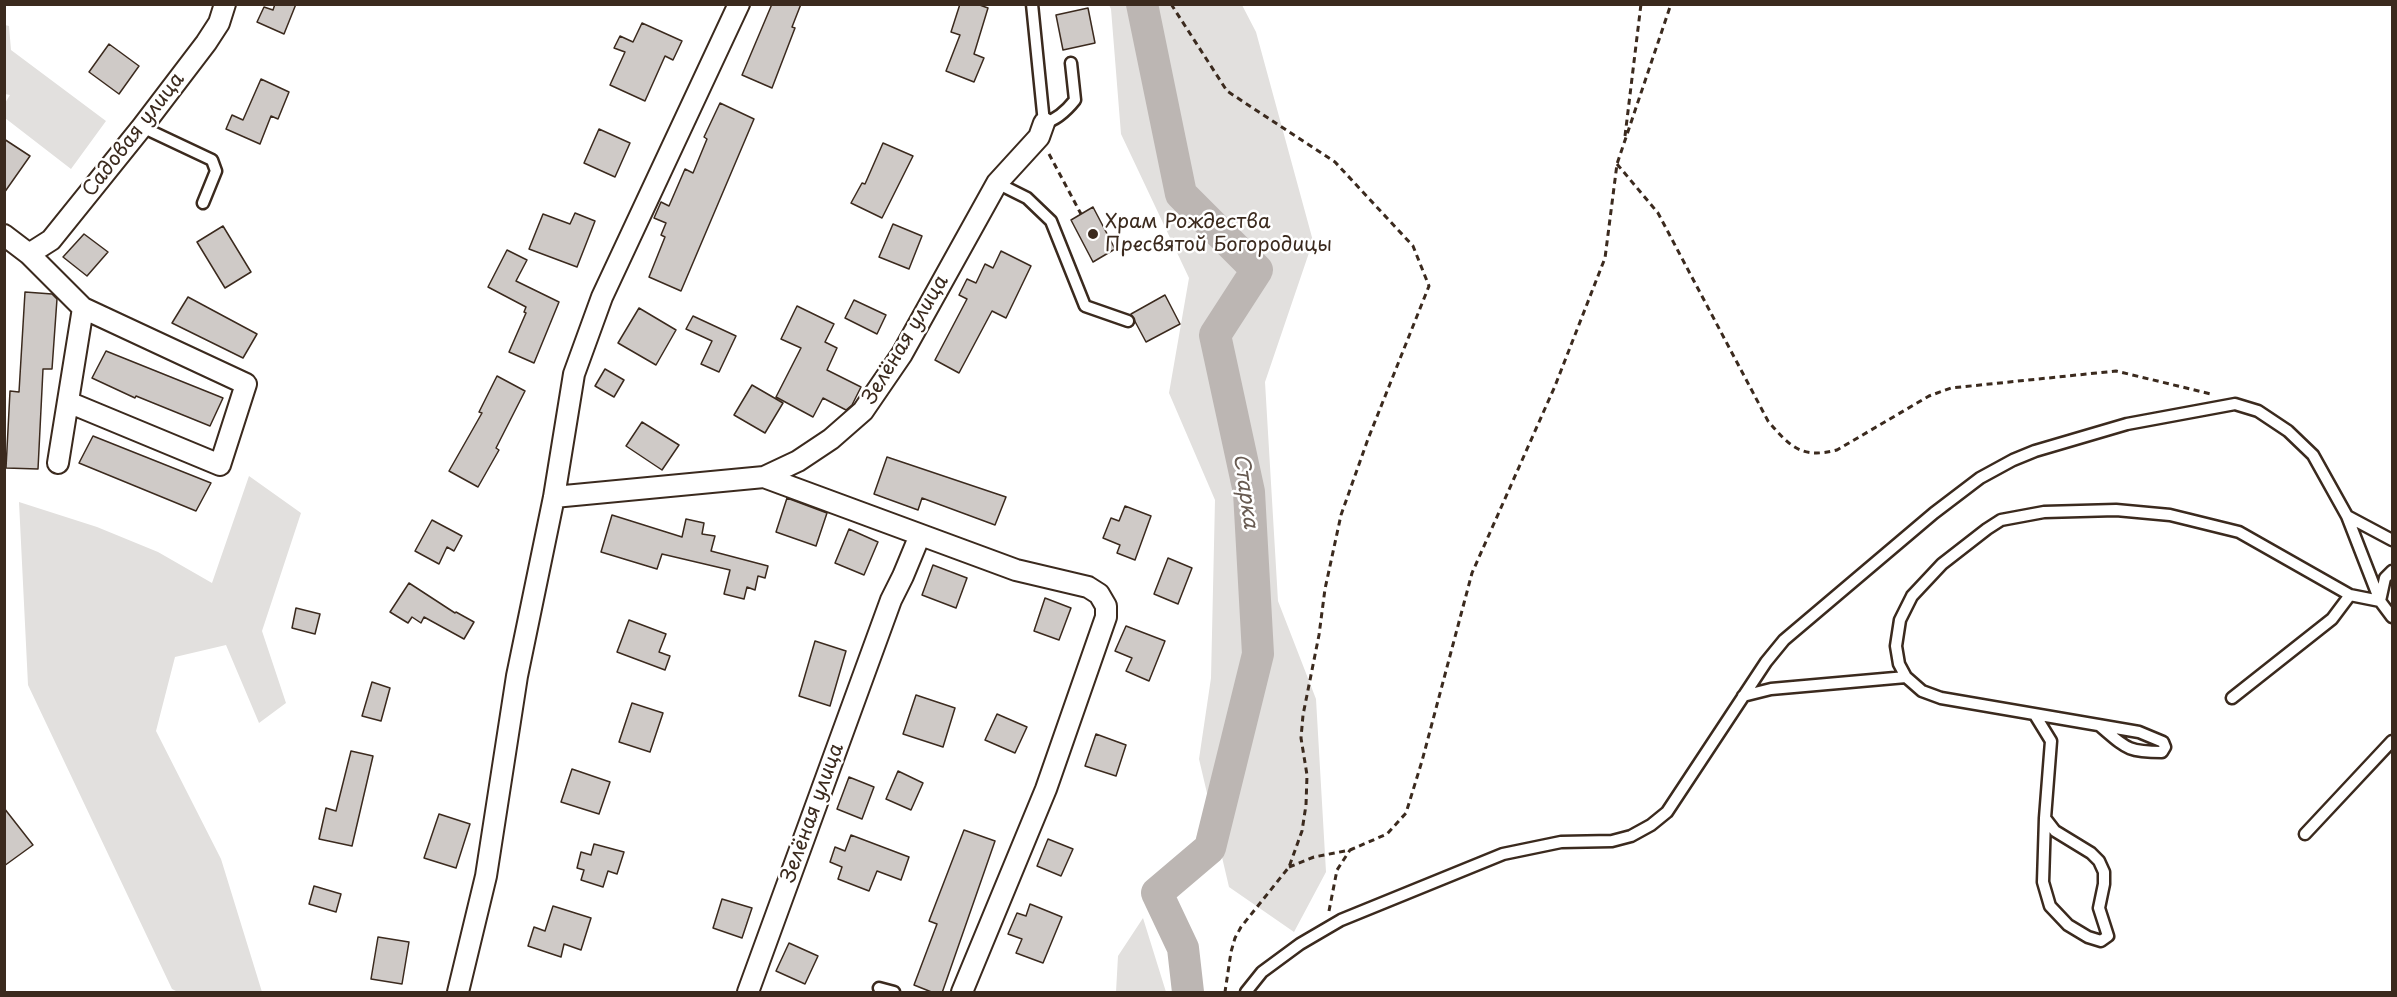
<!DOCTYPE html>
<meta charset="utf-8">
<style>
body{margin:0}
#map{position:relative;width:2397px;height:997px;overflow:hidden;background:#fff;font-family:"Playpen Sans",sans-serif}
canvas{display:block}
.frame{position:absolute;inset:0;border:6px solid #3b2a1e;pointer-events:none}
</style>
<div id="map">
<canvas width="2397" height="997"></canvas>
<div class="frame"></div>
</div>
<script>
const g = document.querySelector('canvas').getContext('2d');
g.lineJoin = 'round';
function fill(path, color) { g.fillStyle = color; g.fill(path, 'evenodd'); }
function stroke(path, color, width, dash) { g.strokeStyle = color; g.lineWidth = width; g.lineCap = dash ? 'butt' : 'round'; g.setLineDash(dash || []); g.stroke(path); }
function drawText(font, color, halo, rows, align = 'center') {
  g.font = font + ' "Playpen Sans",sans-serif'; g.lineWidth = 5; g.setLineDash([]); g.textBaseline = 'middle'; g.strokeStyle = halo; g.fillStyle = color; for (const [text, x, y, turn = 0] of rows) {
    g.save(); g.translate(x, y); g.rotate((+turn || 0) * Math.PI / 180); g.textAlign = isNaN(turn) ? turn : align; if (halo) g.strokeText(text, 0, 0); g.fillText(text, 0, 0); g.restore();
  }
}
fill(new Path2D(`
 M 1109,5 L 1242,5 L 1256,32 L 1313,241 L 1265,382 L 1278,601 L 1316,699 L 1326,872 L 1294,932 L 1229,887 L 1199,759 L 1211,678 L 1215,500 L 1169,393 L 1189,278 L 1121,134 L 1111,9 Z
 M 5,25 L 9,26 L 11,50 L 106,121 L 71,169 L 5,118 L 5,103 L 10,95 L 5,94 Z
 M 249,476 L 301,513 L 262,631 L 286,703 L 259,723 L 226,645 L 175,657 L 156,731 L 221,859 L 262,992 L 178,992 L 172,989 L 28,685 L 19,502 L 97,527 L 158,552 L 212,583 Z
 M 1143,918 L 1166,992 L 1116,992 L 1118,956 Z`), '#e2e0de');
stroke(new Path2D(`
 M 1142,4 L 1181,194 L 1257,270 L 1215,335 L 1249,492 L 1258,654 L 1210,848 L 1157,893 L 1183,948 L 1188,992`), '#bcb6b3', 32);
const building = new Path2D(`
 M 275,4 L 296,4 L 284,34 L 257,22 L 264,7 L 273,10 Z
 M 772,4 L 801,4 L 792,27 L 795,28 L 772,88 L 742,75 Z
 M 960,4 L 977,4 L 988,8 L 974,54 L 984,58 L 974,82 L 946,71 L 960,35 L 951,32 Z
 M 1088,8 L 1095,43 L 1063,50 L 1056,15 Z
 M 642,23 L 682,41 L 673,60 L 665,56 L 645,101 L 610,85 L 625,52 L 614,48 L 620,36 L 633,42 Z
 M 109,44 L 139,66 L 119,94 L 89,72 Z
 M 261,79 L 289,92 L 278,119 L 271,116 L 260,144 L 226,129 L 232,115 L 243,120 Z
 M 720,103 L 754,119 L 681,291 L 649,277 L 665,237 L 661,235 L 666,223 L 654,218 L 661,202 L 669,206 L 685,169 L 693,173 L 707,139 L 704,137 Z
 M 599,129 L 630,143 L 615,177 L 584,163 Z
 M 4,139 L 30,156 L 4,193 Z
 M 883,143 L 913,156 L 882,218 L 851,203 L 862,183 L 865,184 Z
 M 1093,207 L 1115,249 L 1093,262 L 1071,220 Z
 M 575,213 L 595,221 L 577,267 L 529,249 L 543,214 L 570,224 Z
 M 893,224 L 922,236 L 909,269 L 879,257 Z
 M 223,226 L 251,272 L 225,288 L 197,242 Z
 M 84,234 L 108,252 L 87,276 L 63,257 Z
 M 507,250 L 527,260 L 516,281 L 559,302 L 534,363 L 509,352 L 526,313 L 524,312 L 526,307 L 488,287 Z
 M 1001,251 L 1031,266 L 1006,318 L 992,311 L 959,373 L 935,360 L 967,299 L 959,295 L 967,279 L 976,283 L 985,264 L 993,268 Z
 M 25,292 L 52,294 L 57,299 L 52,369 L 43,369 L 38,469 L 6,468 L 10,391 L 19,392 Z
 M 1165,295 L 1180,324 L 1146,342 L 1131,314 Z
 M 188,297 L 257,334 L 243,358 L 172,323 Z
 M 854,300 L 886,315 L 877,334 L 845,318 Z
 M 797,306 L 834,324 L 825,342 L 837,348 L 827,370 L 861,387 L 852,405 L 846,410 L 823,398 L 813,417 L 776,397 L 801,348 L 781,339 Z
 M 639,308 L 676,330 L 656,365 L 618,343 Z
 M 693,316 L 736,336 L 719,372 L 701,364 L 712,341 L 686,329 Z
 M 106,351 L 223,398 L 210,426 L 136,396 L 135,398 L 92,378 Z
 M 605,369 L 624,380 L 614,397 L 595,386 Z
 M 497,376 L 525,391 L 496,448 L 499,450 L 478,487 L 449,471 L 482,413 L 479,412 Z
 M 752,385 L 783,403 L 765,433 L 734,415 Z
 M 642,422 L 679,445 L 662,470 L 626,446 Z
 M 93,436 L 211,483 L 196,511 L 79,463 Z
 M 887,457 L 1006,497 L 995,525 L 922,498 L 918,510 L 874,494 Z
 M 787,498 L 827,513 L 816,546 L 776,532 Z
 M 1125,506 L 1151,516 L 1135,560 L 1117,553 L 1120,545 L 1103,538 L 1111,518 L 1119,521 Z
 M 612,515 L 682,537 L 686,519 L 704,523 L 702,534 L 715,536 L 711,551 L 768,566 L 765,578 L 758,576 L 755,590 L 747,587 L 744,599 L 724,594 L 730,570 L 662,554 L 657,569 L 601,552 Z
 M 432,520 L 462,536 L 454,551 L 447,547 L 439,564 L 415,551 Z
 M 849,529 L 878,542 L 864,575 L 835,563 Z
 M 1168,558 L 1192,568 L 1178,604 L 1154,594 Z
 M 933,565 L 967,578 L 956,608 L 922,595 Z
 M 409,583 L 455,613 L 456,612 L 474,622 L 464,639 L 424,617 L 421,623 L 412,617 L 408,623 L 390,612 Z
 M 1045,598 L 1071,608 L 1059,640 L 1034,631 Z
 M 296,608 L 320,614 L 315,634 L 292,628 Z
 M 629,620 L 666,634 L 659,652 L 670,656 L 665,670 L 617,652 Z
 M 1126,626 L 1165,641 L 1149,681 L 1126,671 L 1132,658 L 1115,651 Z
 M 815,641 L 846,651 L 830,706 L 799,696 Z
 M 372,682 L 390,688 L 381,721 L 362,716 Z
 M 916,695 L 955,708 L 943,747 L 903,734 Z
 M 632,703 L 663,713 L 650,752 L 619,742 Z
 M 997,714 L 1027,727 L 1015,753 L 985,740 Z
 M 1096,734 L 1126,745 L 1116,776 L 1085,766 Z
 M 351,751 L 373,756 L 352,846 L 319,839 L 326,808 L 336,811 Z
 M 572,769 L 610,782 L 599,814 L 561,802 Z
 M 898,771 L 923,783 L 911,810 L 886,799 Z
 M 849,777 L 874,787 L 862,819 L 837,809 Z
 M 4,808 L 33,845 L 4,866 Z
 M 439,814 L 470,824 L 456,868 L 424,858 Z
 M 964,830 L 995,841 L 942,993 L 934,993 L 914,985 L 937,924 L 929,921 Z
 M 851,835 L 909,857 L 901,880 L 877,871 L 869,891 L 838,879 L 842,867 L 830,862 L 835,847 L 845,851 Z
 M 1048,839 L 1073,849 L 1061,876 L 1037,866 Z
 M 594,844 L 624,852 L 617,874 L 608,871 L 603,887 L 581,880 L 584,870 L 577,868 L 581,852 L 591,855 Z
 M 314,886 L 341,894 L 336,912 L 309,904 Z
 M 722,899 L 752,908 L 742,938 L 713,928 Z
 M 1030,904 L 1062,917 L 1043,963 L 1016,953 L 1022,939 L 1008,934 L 1017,913 L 1026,916 Z
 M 553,906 L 591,918 L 581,950 L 564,944 L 561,957 L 528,946 L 534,927 L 545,931 Z
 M 378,937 L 409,942 L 402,984 L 371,979 Z
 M 789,943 L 818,956 L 805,984 L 776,971 Z`);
fill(building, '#cfcac7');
stroke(building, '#3b2a1e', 1.5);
const service = new Path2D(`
 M 1032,4 L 1044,123 C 1057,120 1067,110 1075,100 L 1071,63
 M 142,127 L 212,160 L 216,171 L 203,203
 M 997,183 L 1027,198 L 1051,221 L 1085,306 L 1128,321
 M 2347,516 L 2392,540
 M 1743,696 L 1771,689 L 1906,677
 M 2232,698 L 2332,619 L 2350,595
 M 2035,715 L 2051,741 L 2045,818 L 2043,882 L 2050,906 L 2068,925 L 2088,937 L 2101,941 L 2108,936 L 2099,908 L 2104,884 L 2104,872 L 2099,861 L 2091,853 L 2055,831 L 2045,818
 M 2100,726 C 2126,748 2127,752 2162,752 L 2165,747 L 2163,742 L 2139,732 L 1941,698 L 1922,691 L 1906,677 L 1899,664 L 1896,646 L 1900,620 L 1912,596 L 1942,564 L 1987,529 L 2001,520 L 2044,512 L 2116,510 L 2170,515 L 2239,532 L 2350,595 L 2380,601 L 2385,578 L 2392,571
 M 2305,834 L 2392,741
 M 879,988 L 894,992
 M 1246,992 L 1262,972 L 1300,944 L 1341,920 L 1503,854 L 1561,842 L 1612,841 L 1631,836 L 1651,825 L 1667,812 L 1766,662 L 1784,640 L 1934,513 L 1980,478 L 2013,460 L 2035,451 L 2127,424 L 2235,404 L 2258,411 L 2288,431 L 2313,455 L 2347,516 L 2380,601 L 2392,617`);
const minor = new Path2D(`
 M 4,235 L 29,254 L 83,308 L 58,463
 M 29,254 L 51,240 L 142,127 L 206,43 L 219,23 L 225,4
 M 68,402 L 220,465 L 246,384 L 83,308
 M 764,477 L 1016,570 L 1088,587 L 1099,594 L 1106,606 L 1106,617 L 1046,789 L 962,992
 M 554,497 L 764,477 L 798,461 L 831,439 L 863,411 L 902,354 L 997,183 L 1039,137 L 1044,123
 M 458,992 L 486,876 L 517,676 L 554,497 L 574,374 L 602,297 L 739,4
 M 748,992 L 891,600 L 903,576 L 920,535`);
stroke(service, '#3b2a1e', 15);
stroke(minor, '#3b2a1e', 24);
stroke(new Path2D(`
 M 1171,4 L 1227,91 L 1335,162 L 1413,246 L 1429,286 L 1368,439 L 1341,515 L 1325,589 L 1319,635 L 1303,715 L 1301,738 L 1307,775 L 1306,805 L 1302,831 L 1289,867 L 1241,927 L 1235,938 L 1231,952 L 1225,992
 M 1625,136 L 1641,4
 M 1049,154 L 1081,214
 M 1617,164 L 1658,213 L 1768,421 C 1790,447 1802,459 1837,450 L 1929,396 L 1951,388 L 2116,371 L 2211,394
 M 1289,867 L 1314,857 L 1350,850 L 1387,834 L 1406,813 L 1422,761 L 1472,573 L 1555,386 L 1605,258 L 1617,164 L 1671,4
 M 1329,911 L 1337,870 L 1350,850`), '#3b2a1e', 3, [6, 4.5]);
stroke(service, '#fff', 10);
stroke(minor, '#fff', 20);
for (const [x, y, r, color] of [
 [1093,234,6,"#3b2a1e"]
]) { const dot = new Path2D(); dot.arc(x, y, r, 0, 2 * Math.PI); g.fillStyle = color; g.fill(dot); stroke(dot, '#fff', 2); }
drawText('20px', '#3b2a1e', '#fff', [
 ["Садовая улица",134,135,-52],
 ["Зелёная улица",906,340,-59],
 ["Зелёная улица",813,813,-70]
]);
drawText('20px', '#3b2a1e', '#fff', [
 ["Храм Рождества",1105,222],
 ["Пресвятой Богородицы",1105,245]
], 'left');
drawText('italic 21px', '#685b52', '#fff', [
 ["Старка",1245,491,82]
]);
</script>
